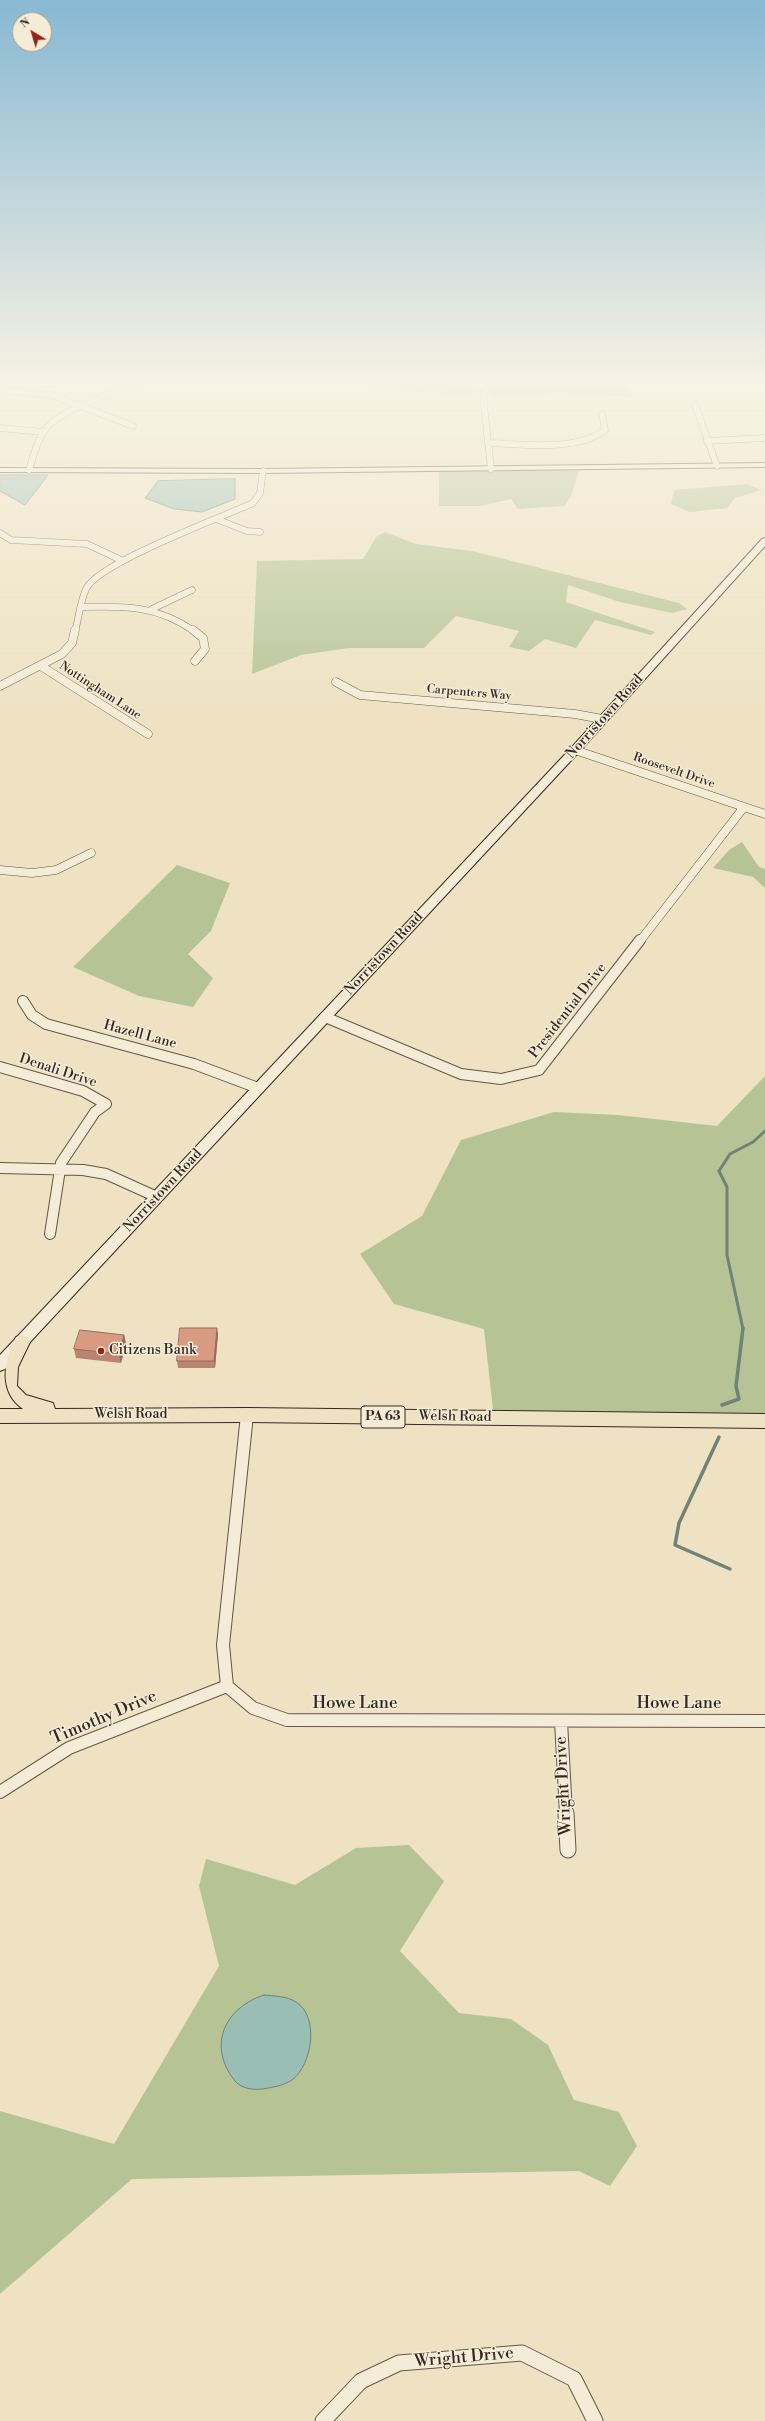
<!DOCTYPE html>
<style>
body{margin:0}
#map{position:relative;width:765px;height:2421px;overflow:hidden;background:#eee2c2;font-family:"Libre Bodoni",serif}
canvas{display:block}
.north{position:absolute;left:12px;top:12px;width:40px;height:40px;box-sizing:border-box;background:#f4ecd7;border:1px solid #a89e8e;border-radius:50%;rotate:322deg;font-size:11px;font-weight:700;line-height:16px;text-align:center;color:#362820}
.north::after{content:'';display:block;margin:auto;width:14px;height:18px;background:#8f2418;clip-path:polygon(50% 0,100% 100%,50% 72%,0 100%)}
</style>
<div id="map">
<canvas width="765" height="2421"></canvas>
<div class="north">N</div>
</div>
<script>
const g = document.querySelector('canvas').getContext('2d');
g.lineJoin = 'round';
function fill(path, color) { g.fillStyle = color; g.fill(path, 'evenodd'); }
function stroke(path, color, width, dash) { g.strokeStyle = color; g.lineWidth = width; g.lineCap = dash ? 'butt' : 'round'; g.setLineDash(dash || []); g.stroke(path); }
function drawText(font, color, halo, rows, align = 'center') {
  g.font = font + ' "Libre Bodoni",serif'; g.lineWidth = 3; g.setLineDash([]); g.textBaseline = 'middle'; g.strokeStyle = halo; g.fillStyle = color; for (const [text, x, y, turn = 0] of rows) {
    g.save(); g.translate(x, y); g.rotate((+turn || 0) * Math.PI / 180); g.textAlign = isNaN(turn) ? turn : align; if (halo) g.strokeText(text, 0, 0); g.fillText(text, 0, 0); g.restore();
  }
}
fill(new Path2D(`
 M 370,383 L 452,383 L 474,389 L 472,394 L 467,395 C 435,393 403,393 372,385 Z
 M 501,383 L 547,387 L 574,383 L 626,383 L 632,397 L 556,393 L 489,397 L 494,388 Z
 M 580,470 C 572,486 576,492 564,506 L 518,509 L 511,499 L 481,506 L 439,506 L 439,471 Z
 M 747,484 L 762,490 L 735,498 L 727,508 L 690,512 L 671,504 L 674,490 Z
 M 385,532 L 416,544 L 472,551 L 679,603 L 687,609 L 672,613 L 620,602 L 568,585 L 566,602 L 655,632 L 651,635 L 595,620 L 576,648 L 545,639 L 529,651 L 509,647 L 519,631 L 456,616 L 424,648 L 349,648 L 301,655 L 252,674 L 257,561 L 363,559 L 377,536 Z
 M 742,842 L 759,867 L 765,869 L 765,888 L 753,877 L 713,868 L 729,850 Z
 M 177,865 L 230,883 L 211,931 L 188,954 L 213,978 L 193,1007 L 139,996 L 73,967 Z
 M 765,1076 L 765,1421 L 494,1418 L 484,1329 L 394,1304 L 360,1254 L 422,1216 L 461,1140 L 554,1112 L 618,1115 L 717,1126 Z
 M 409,1845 L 444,1881 L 400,1951 L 459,2013 L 511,2019 L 548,2045 L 574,2100 L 619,2112 L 637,2146 L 610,2186 L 579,2171 L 132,2179 L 0,2294 L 0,2111 L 114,2144 L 219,1966 L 199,1886 L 206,1859 L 295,1885 L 356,1848 Z`), '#b6c495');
const water = new Path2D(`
 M 0,475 L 48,475 L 25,505 L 0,491 Z
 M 235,479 L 235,499 L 202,512 L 174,509 L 145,498 L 158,481 Z
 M 264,1995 C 274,1996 287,1996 296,2002 C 320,2017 312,2065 292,2080 C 283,2086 273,2087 263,2089 C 253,2090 242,2089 235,2081 C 207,2046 224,2008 264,1995 Z`);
fill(water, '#99beb4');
stroke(water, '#718279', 1);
stroke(new Path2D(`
 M 413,383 L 463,390 L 505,392 L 571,389`), '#718279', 2);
stroke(new Path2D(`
 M 743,1329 L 727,1255 L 727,1187 L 719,1171 L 730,1154 L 753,1142 L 765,1131`), '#718279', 3);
stroke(new Path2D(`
 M 722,1405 L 739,1399 L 736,1386 L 743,1328
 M 719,1437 L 679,1523 L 675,1545 L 730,1569`), '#718279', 3.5);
const streetFar4 = new Path2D(`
 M 0,390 L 52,395 L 133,426
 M 695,405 L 717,466
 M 0,428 L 43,432
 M 707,441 L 765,438
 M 488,443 C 522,444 576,452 605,430 L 602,414
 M 491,469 L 483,396 L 486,390 L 495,383
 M 29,470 C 33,458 36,443 43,433 C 55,411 114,392 137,383
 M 216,519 L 247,531 L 260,532
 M 0,533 L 11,540 L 87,544 L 123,561
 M 81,607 C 125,606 156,605 194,631
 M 152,609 L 192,590
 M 75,631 C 79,618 80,602 86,589 C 98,563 222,517 253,503 L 260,493 L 263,471`);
const streetFar3 = new Path2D(`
 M 193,630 L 203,638 L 205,649 L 195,661
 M 41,666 L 148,734
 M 336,682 L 360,695 L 575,714 L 602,719
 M 0,686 L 62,654 L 72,643 L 75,630
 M 575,750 L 765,814
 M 0,870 L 32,873 L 56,870 L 91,853
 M 640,941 L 744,807`);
const streetFar2 = new Path2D(`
 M 23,1001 L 32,1015 L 46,1024 L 194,1064 L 258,1088
 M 325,1017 L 461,1074 L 501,1079 L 539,1070 L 640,940
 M 0,1067 L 83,1091 L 106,1104 L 95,1112 L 61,1163 L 50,1234
 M 0,1168 L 83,1170 L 106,1174 L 157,1197`);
const streetFar1 = new Path2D(`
 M 247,1415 L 223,1645 L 227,1686 L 253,1708 L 287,1720 L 765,1721
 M 561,1721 L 566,1814
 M 0,1792 L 69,1748 L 227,1686`);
const street = new Path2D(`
 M 566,1813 L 568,1850
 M 323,2421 L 361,2381 L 399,2363 L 522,2353 L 574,2379 L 595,2421`);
const secondary = new Path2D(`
 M 765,463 L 765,467 L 263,473 L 0,472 L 0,468 L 263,469 Z
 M 765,538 L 765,546 L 579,752 L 5,1369 L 0,1371 L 0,1355 L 571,748 L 762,539 Z`);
const primary = new Path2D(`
 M 22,1335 L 28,1337 L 30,1342 L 18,1367 L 17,1386 L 26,1395 L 53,1403 L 55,1409 L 247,1408 L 765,1414 L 765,1428 L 247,1422 L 0,1423 L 0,1409 L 23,1409 C 0,1393 2,1364 16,1337 Z`);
stroke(streetFar4, '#645648', 7);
stroke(streetFar3, '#645648', 9);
stroke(streetFar2, '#645648', 12);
stroke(streetFar1, '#645648', 14);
stroke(street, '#645648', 17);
stroke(secondary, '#362820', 2);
stroke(primary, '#362820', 2);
stroke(streetFar4, '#f4ecd7', 6);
stroke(streetFar3, '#f4ecd7', 8);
stroke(streetFar2, '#f4ecd7', 10);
stroke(streetFar1, '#f4ecd7', 12);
stroke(street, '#f4ecd7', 15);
fill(secondary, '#f4ecd7');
fill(primary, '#eee2c2');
fill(new Path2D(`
 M 218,1334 L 215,1368 L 178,1368 L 177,1361 Z
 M 124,1335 L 126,1344 L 121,1363 L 76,1358 L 74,1349 Z`), '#bb8470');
fill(new Path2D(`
 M 217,1328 L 218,1334 L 215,1368 L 214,1361 Z
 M 124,1335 L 126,1344 L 121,1363 L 119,1354 Z`), '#986c5b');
const building = new Path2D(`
 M 180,1328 L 217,1328 L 214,1361 L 177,1361 Z
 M 80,1330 L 124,1335 L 119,1354 L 74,1349 Z`);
fill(building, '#d99a82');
stroke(building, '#986c5b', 1);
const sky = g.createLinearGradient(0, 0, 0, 721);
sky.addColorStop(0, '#88b8d3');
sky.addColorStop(0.53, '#f7f2e4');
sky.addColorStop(1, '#f7f2e400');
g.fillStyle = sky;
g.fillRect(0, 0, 765, 721);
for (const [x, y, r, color] of [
 [101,1351,4,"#8f2418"]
]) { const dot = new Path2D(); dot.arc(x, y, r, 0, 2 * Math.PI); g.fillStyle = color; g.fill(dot); stroke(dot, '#f4ecd7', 1.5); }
drawText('12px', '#362820', '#f4ecd7', [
 ["Nottingham Lane",100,691,33],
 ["Carpenters Way",469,693,5],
 ["Roosevelt Drive",674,771,19]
]);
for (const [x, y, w] of [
 [383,1417,44]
]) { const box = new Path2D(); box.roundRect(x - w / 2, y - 11, w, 22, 3); g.fillStyle = '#f4ecd7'; g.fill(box); stroke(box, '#362820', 1); }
drawText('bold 13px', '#362820', null, [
 ["PA 63",383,1417]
]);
drawText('14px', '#362820', '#f4ecd7', [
 ["Norristown Road",605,717,-48],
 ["Norristown Road",384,954,-47],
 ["Presidential Drive",568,1011,-52],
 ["Hazell Lane",140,1035,15],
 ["Denali Drive",58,1071,18],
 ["Norristown Road",163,1191,-47],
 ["Welsh Road",131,1415],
 ["Welsh Road",455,1417,1]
]);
drawText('14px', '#362820', '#f4ecd7', [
 ["Citizens Bank",109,1351]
], 'left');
drawText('17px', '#362820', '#f4ecd7', [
 ["Howe Lane",355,1704],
 ["Howe Lane",679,1704],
 ["Timothy Drive",104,1718,-23],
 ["Wright Drive",564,1786,-93],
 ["Wright Drive",464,2358,-5]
]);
</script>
